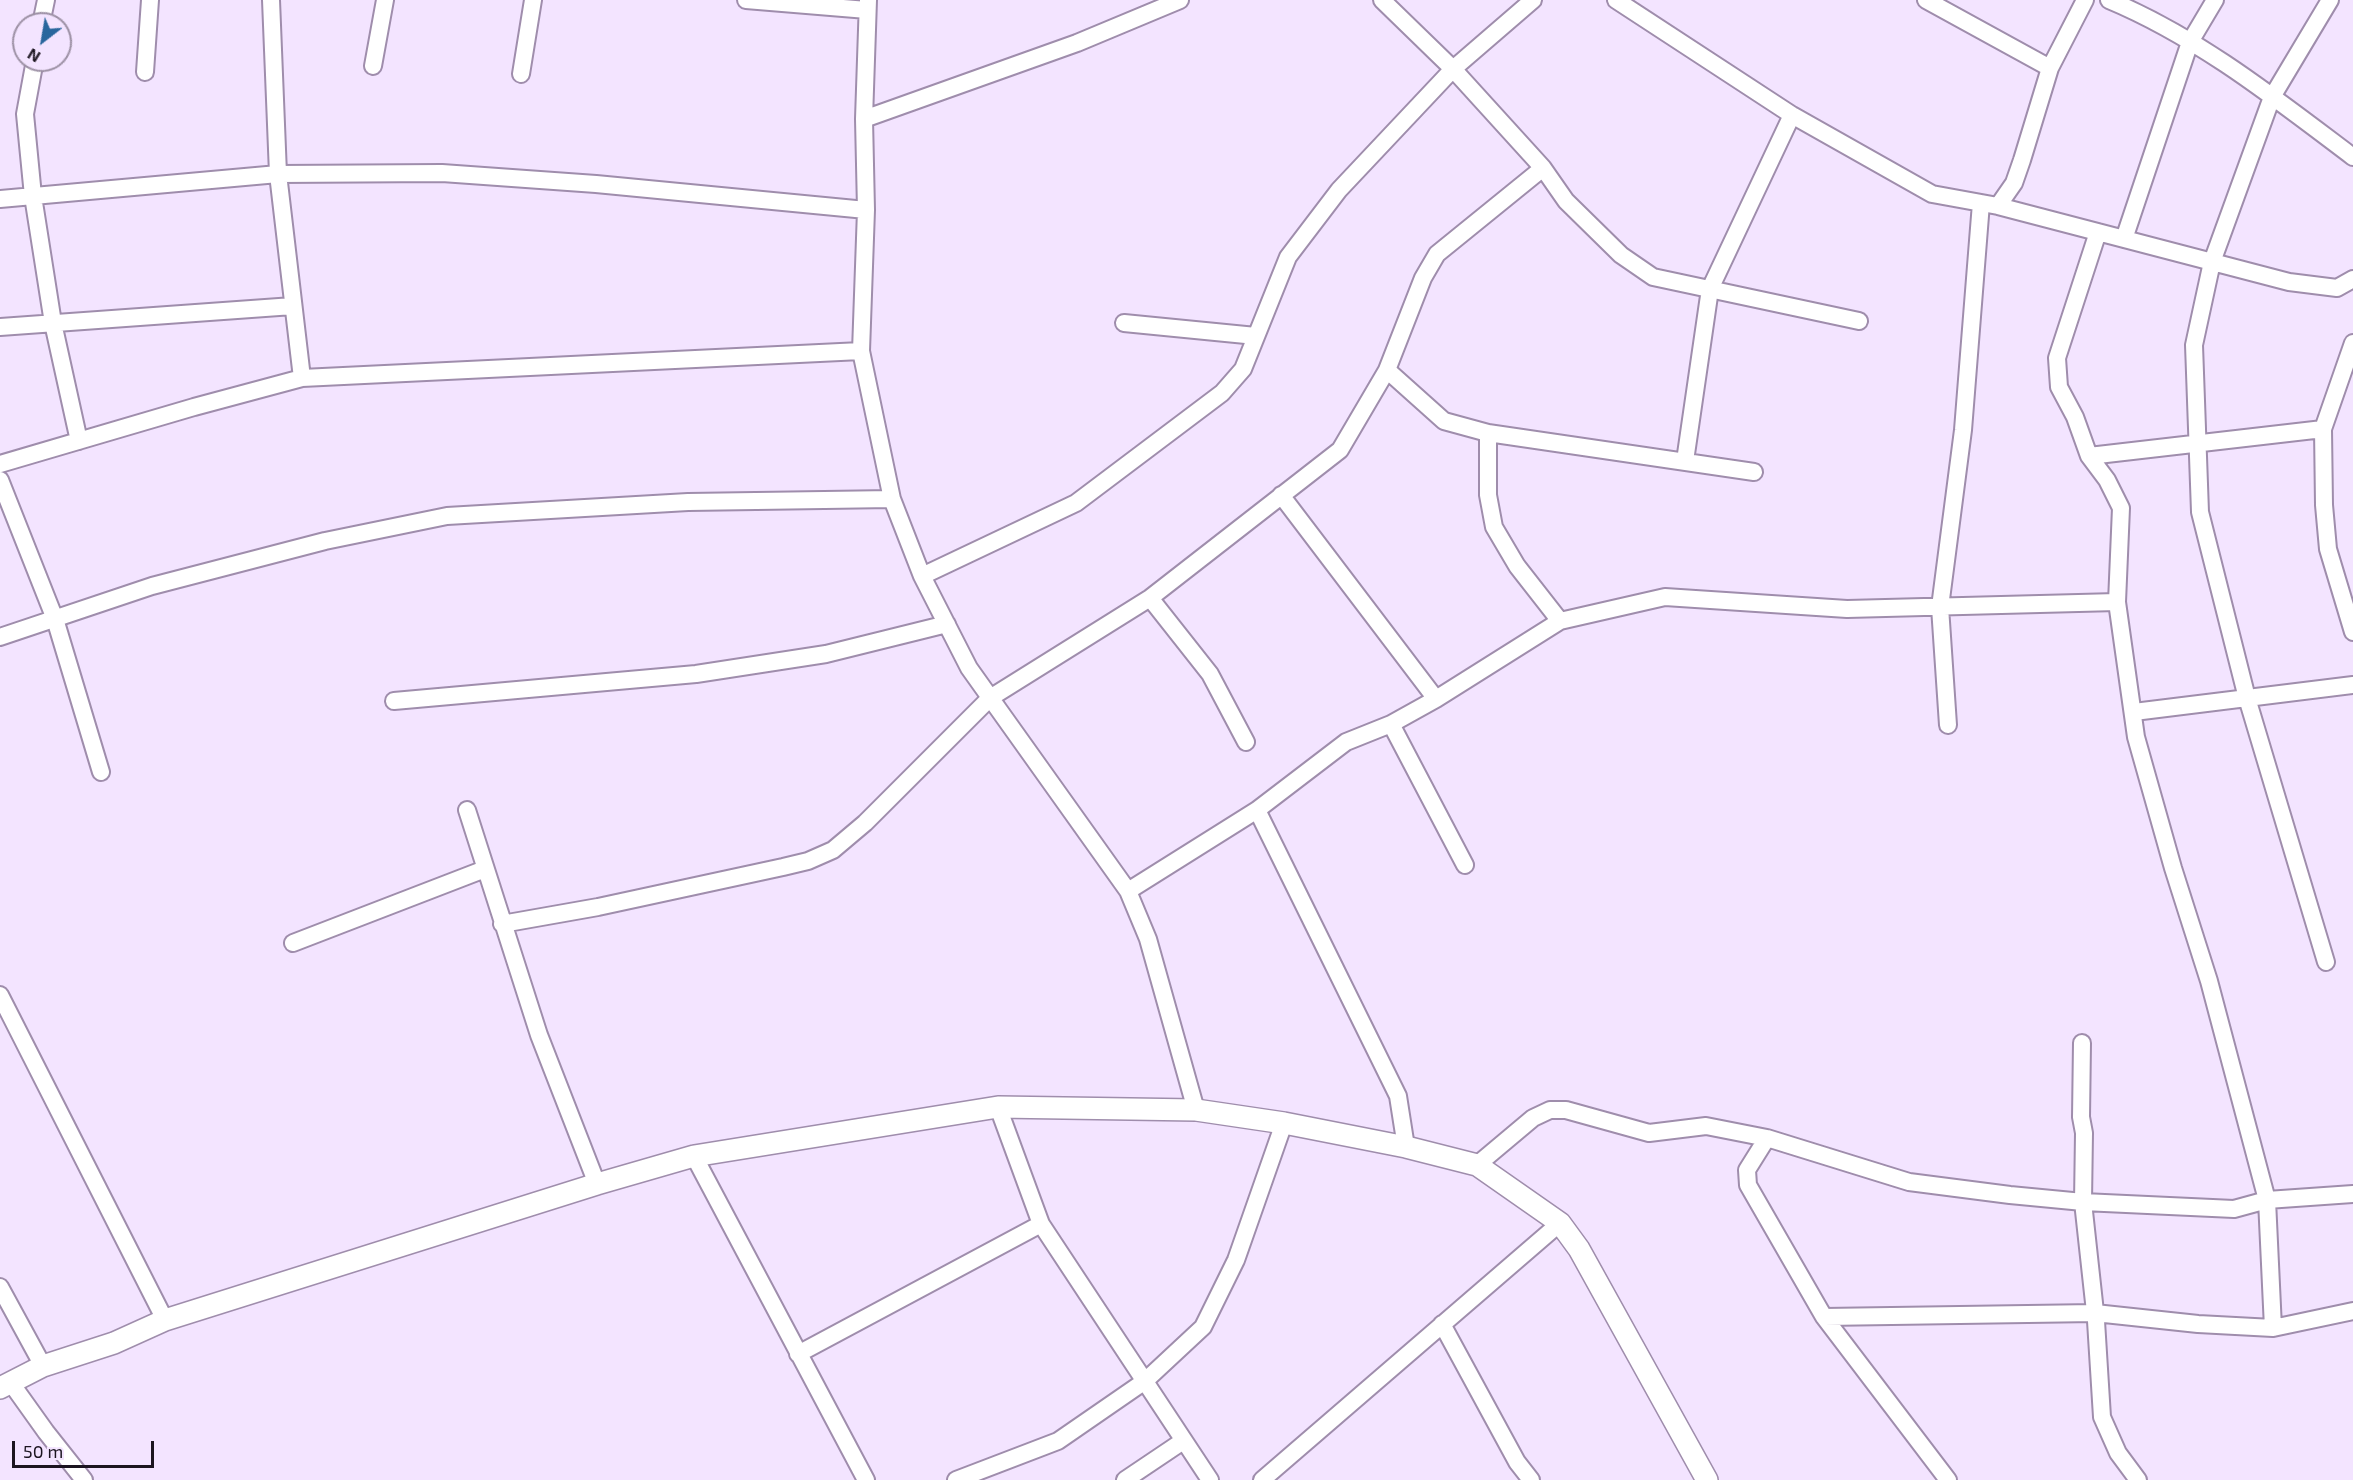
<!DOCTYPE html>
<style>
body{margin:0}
#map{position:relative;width:2353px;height:1480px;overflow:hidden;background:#f3e4ff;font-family:"Exo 2",sans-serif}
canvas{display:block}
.north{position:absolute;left:12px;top:12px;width:60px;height:60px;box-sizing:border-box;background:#f3e4ff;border:2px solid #9d91a5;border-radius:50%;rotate:211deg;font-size:16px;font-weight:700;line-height:24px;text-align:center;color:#1b141f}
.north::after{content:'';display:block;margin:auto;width:21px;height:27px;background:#29669d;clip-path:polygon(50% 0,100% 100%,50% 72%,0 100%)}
.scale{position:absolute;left:12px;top:1441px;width:142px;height:27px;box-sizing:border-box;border:3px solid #1b141f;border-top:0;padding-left:8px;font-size:18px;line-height:21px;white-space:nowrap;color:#1b141f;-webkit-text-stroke:4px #f3e4ff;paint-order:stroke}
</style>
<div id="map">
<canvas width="2353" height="1480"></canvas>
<div class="north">N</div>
<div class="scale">50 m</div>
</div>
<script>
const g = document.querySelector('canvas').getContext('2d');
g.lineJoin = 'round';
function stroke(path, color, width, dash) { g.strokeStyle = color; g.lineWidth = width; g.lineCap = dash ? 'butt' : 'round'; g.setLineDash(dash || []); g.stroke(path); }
const minor = new Path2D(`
 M 271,0 L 278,174 L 302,378
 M 746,0 L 867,10
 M 868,0 L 864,119 L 866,210 L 861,351 L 892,499 L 922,576 L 969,668 L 1128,891 L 1148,939 L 1196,1110
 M 1382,0 L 1453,69 L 1543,168 L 1566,201 L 1621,255 L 1653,277 L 1859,321
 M 1616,0 L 1792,115 L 1932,194 L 1998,206 L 2289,282 L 2337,288 L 2353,279
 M 1926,0 L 2050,68
 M 2109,0 C 2198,37 2276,99 2353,157
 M 41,24 L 46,0
 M 35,60 L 25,114 L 33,196 L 53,323 L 79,441
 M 373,66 L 385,0
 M 145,72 L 150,0
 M 521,74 L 533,0
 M 864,119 L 1077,43 L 1180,0
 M 0,199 L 278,174 L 442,173 L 596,184 L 866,210
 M 1998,206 L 2014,183 L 2022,160 L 2050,68 L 2085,0
 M 2098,232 L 2057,358 L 2059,387 L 2075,417 L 2089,456 L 2107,480 L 2121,508 L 2117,602 L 2136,737 L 2173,868 L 2209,981 L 2267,1200 L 2273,1328
 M 2124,239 L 2190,42 L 2215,0
 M 1124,323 L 1256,336
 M 0,327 L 293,306
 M 2353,343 L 2323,429 L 2324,505 L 2328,549 L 2353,632
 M 1387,370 L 1444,421 L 1488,433 L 1754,472
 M 1488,433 L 1488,495 L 1494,527 L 1517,566 L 1560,621
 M 2089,456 L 2323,429
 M 1685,461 L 1710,289 L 1792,115
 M 0,464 L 194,407 L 302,378 L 861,351
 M 0,480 L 55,619 L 101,772
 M 1281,495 L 1436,699
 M 922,576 L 1076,503 L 1222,393 L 1243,369 L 1288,257 L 1339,190 L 1453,69 L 1533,0
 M 1150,598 L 1210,674 L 1246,742
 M 0,637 L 152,586 L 325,541 L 447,516 L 688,502 L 892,499
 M 394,701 L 696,674 L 826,654 L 947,624
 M 2134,712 L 2353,685
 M 1391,724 L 1465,865
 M 1948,725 L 1940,607 L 1963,430 L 1981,203
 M 467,810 L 539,1035 L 597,1184
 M 1257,810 L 1398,1096 L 1406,1147
 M 1128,891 L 1257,810 L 1346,742 L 1391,724 L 1436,699 L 1560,621 L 1665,597 L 1847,609 L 2117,602
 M 502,924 L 598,907 L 783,867 L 808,861 L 833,850 L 865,823 L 990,698 L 1150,598 L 1340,450 L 1387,370 L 1423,278 L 1437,254 L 1543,168
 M 293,943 L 485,869
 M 2326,962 L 2247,698 L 2200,512 L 2194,345 L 2212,262 L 2272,97 L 2330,0
 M 0,995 L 165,1320
 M 2082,1043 L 2081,1117 L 2084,1133 L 2083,1202 L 2096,1321 L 2102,1417 L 2118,1453 L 2138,1480
 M 998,1107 L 1041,1224 L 1210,1480
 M 1767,1138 L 1747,1170 L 1748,1185 L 1824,1317 L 1948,1480
 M 694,1156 L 866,1480
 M 1477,1165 L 1533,1118 L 1550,1110 L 1566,1110 L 1649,1133 L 1706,1126 L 1767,1138 L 1909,1182 L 2010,1195 L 2083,1202 L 2234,1209 L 2267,1200 L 2353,1194
 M 0,1287 L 43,1366
 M 1824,1317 L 2095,1313 L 2198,1324 L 2273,1328 L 2353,1311
 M 1442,1324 L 1517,1462 L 1531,1480
 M 798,1354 L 1041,1224
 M 11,1383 L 46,1432 L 84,1480
 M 956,1480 L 1058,1441 L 1145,1381 L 1203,1327 L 1236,1260 L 1284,1123
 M 1125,1480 L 1183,1441
 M 1262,1480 L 1560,1223`);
const tertiary = new Path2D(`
 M 0,1388 L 43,1366 L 114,1343 L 165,1320 L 597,1184 L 694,1156 L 998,1107 L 1196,1110 L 1284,1123 L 1406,1147 L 1477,1165 L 1560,1223 L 1579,1249 L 1707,1480`);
stroke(minor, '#9f8dac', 20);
stroke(tertiary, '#9f8dac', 24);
stroke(minor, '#fff', 16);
stroke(tertiary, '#fff', 21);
</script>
